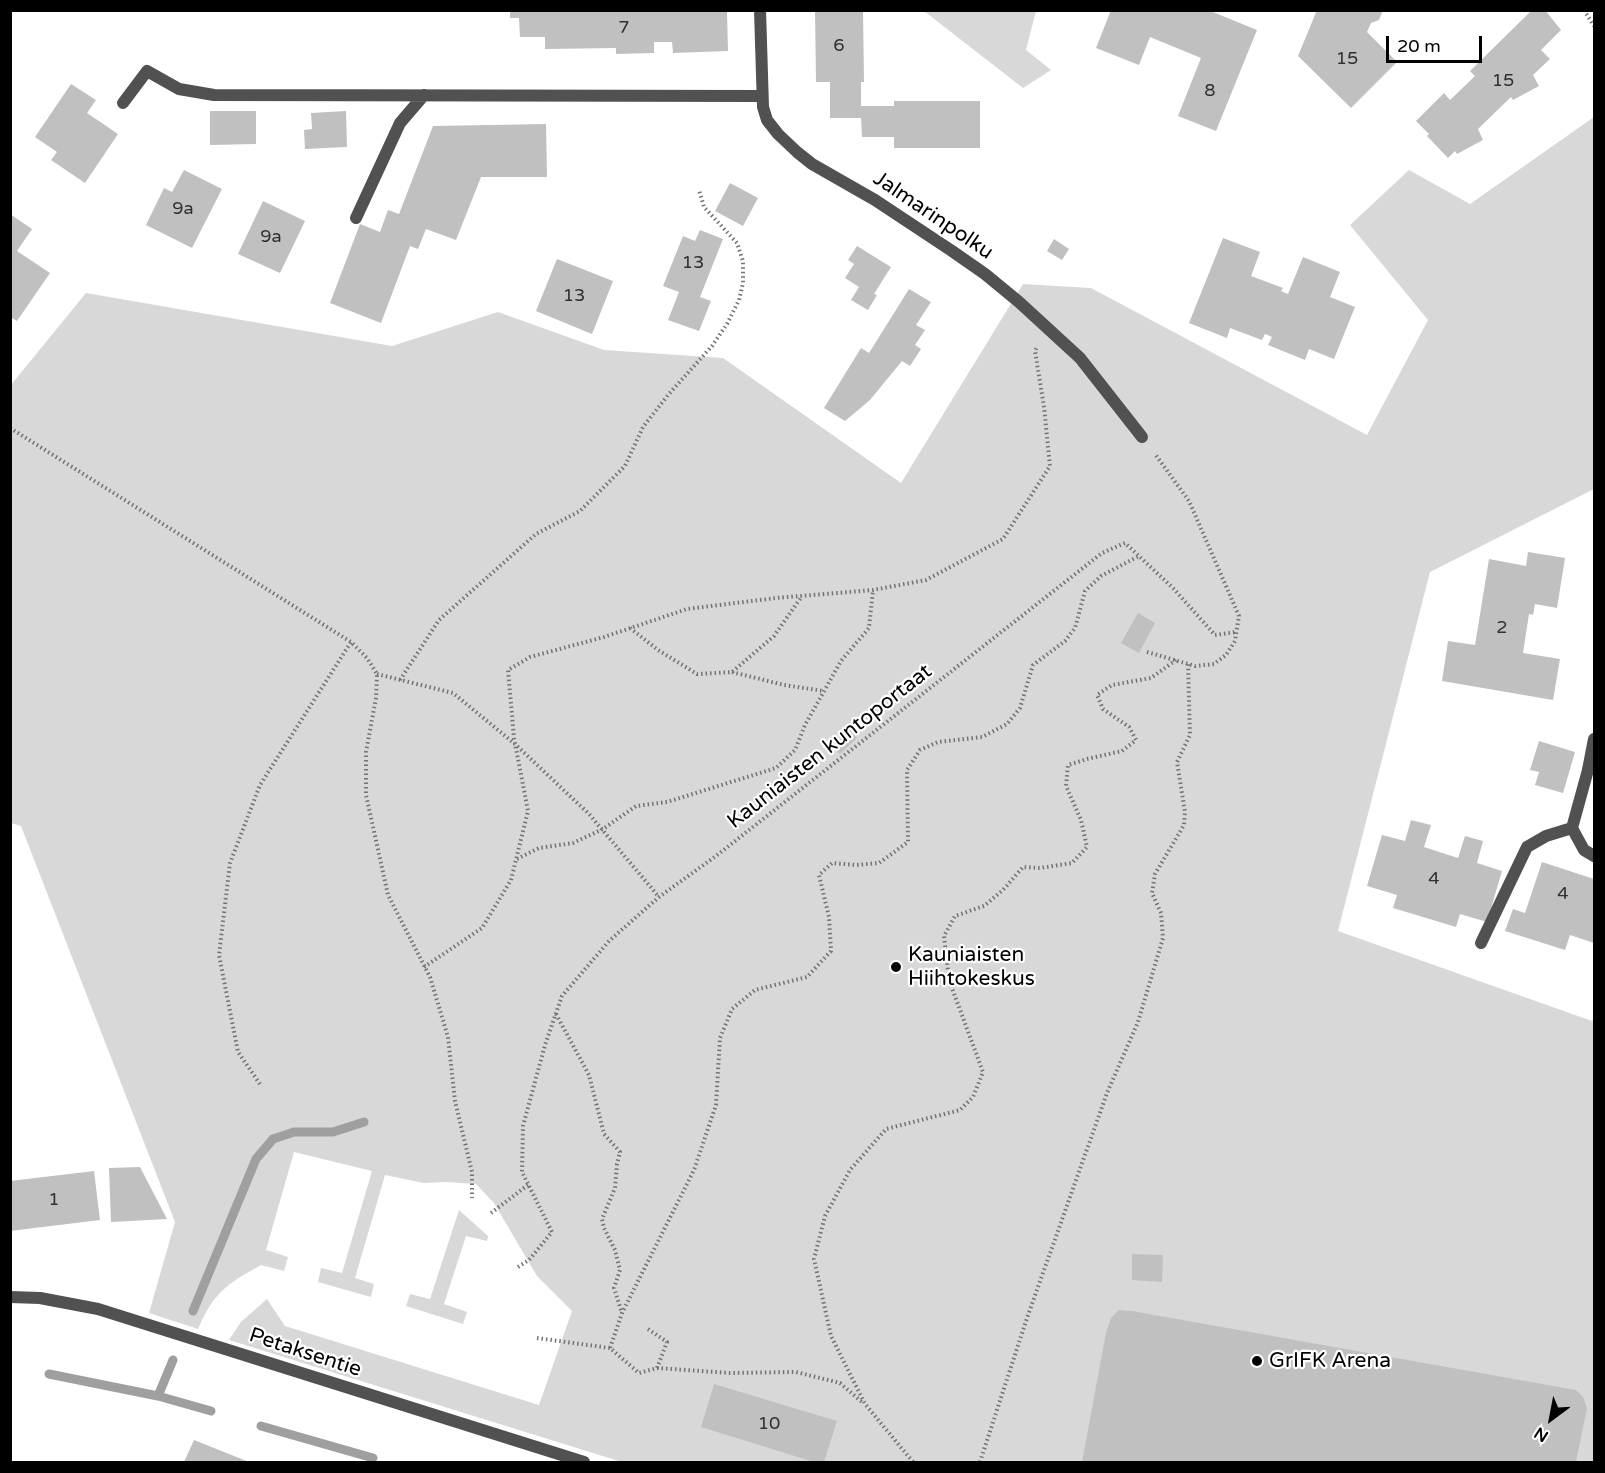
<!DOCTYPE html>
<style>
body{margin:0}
#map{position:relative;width:1605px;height:1473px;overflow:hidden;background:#fff;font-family:"Varela Round",sans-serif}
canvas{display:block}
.frame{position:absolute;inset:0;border:12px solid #000;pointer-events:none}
.north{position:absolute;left:1521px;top:1389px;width:60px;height:60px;-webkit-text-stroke:4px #fff;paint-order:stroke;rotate:212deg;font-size:16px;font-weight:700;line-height:24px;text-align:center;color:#000}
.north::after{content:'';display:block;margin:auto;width:21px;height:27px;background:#000;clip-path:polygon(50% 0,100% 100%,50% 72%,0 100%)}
.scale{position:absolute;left:1386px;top:36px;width:96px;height:27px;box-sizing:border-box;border:3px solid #000;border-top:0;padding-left:8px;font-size:18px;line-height:21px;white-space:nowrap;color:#000;-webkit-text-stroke:4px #fff;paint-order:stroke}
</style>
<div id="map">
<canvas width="1605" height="1473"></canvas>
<div class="frame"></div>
<div class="north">N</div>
<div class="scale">20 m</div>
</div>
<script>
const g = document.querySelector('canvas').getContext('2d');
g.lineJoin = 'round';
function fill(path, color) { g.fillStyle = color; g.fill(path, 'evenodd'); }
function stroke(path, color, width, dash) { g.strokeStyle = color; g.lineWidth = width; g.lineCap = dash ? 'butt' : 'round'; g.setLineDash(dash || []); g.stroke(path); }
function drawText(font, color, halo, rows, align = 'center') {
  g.font = font + ' "Varela Round",sans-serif'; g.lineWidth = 4.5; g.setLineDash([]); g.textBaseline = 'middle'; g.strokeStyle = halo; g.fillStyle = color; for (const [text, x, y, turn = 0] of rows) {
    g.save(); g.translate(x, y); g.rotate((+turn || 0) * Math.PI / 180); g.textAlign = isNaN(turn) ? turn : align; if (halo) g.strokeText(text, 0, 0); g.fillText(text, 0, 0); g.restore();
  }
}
fill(new Path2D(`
 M 924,11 L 1036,11 L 1026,50 L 1051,70 L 1023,88 Z
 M 1594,117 L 1594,489 L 1430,572 L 1338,931 L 1592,1021 L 1594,1019 L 1594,1462 L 622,1462 L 229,1340 L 241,1322 L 267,1299 L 285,1326 L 539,1405 L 572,1311 L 537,1276 L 494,1203 L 476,1184 L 446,1182 L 424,1183 L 385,1175 L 355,1278 L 374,1284 L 371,1297 L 318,1282 L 321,1268 L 342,1273 L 372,1171 L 294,1152 L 266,1250 L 288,1257 L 284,1271 L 261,1265 C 227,1284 214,1292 198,1329 L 149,1313 L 175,1222 L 21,826 L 11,823 L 10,386 L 86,293 L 392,346 L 498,312 L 604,350 L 723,358 L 901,483 L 1023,284 L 1091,288 L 1367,435 L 1428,320 L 1350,225 L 1409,170 L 1470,204 Z
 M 459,1210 L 488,1236 L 487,1241 L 466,1236 L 444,1304 L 467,1312 L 463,1324 L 406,1306 L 410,1294 L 430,1299 Z`), '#d8d8d8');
stroke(new Path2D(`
 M 193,1311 L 256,1159 L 273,1139 L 294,1132 L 333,1132 L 364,1122
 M 49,1374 L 158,1396 L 211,1411
 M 158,1396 L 173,1360
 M 261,1426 L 373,1458`), '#9f9f9f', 9);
fill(new Path2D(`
 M 510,10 L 721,10 L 721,12 L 727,12 L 728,51 L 673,53 L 672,42 L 654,42 L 654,53 L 616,54 L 616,48 L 545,49 L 545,37 L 520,37 L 519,18 L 510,18 Z
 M 815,10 L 863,10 L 864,82 L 861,82 L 861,106 L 894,106 L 894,101 L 980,101 L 980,148 L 894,148 L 894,137 L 862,137 L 861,118 L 830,118 L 830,82 L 816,82 Z
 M 1111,10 L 1208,10 L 1257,30 L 1216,131 L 1178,116 L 1201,58 L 1150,37 L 1139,65 L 1096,48 Z
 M 1317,10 L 1383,10 L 1379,20 L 1371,23 L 1367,32 L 1397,62 L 1351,108 L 1298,56 Z
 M 1532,10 L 1545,10 L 1561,30 L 1541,50 L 1550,59 L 1533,75 L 1539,86 L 1513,100 L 1511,97 L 1478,129 L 1483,140 L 1457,154 L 1455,151 L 1448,158 L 1427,136 L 1429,134 L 1416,121 L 1444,93 L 1450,100 L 1475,76 L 1470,71 Z
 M 71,84 L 96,100 L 87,113 L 118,134 L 85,183 L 51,160 L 57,152 L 35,137 Z
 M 210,111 L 256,111 L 256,144 L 210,145 Z
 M 346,111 L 347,147 L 305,149 L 304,130 L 312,129 L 311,113 Z
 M 546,124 L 547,177 L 481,177 L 456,240 L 426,229 L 418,249 L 410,246 L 381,323 L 330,303 L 360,224 L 380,232 L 388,210 L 399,214 L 433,126 Z
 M 184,170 L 222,189 L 192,248 L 146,225 L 164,188 L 172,192 Z
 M 730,183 L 758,198 L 743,226 L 715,211 Z
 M 263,201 L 305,221 L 280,273 L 238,254 Z
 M 10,214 L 32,229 L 17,251 L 50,273 L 17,321 L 10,317 Z
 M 700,230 L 723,239 L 700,297 L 711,301 L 699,331 L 668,320 L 679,292 L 663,286 L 683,236 L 695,241 Z
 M 1223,238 L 1260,252 L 1251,276 L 1283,288 L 1281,291 L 1288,294 L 1303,257 L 1340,272 L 1330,297 L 1355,307 L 1334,359 L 1309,349 L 1305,360 L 1268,345 L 1272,337 L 1265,334 L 1262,340 L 1230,328 L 1227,338 L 1189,323 Z
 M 1054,239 L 1069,249 L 1062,260 L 1047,251 Z
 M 857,246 L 891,267 L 874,294 L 877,295 L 868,310 L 851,300 L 859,287 L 845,278 L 854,264 L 848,260 Z
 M 557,259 L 613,281 L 592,334 L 536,311 Z
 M 909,289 L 931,302 L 916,325 L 925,330 L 915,345 L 921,349 L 910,366 L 902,361 L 870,400 L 845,421 L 824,408 L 861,348 L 869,353 Z
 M 1528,552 L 1565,558 L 1557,608 L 1535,604 L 1533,615 L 1529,614 L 1523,653 L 1560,659 L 1553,700 L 1442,681 L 1448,641 L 1475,645 L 1489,559 L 1526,566 Z
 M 1138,613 L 1155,623 L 1139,653 L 1121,643 Z
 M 849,729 L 857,738 L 840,754 L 832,746 Z
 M 1539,741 L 1575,752 L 1563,793 L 1535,785 L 1539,772 L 1530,770 Z
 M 1411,820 L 1431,825 L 1424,847 L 1458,858 L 1465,836 L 1483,841 L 1477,863 L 1502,871 L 1487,922 L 1460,914 L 1456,927 L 1393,908 L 1397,895 L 1367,886 L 1382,835 L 1405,841 Z
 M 1542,862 L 1594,879 L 1594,943 L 1570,935 L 1565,950 L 1505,931 L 1513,909 L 1525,913 Z
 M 140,1167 L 167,1219 L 111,1222 L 109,1168 Z
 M 94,1171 L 100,1220 L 10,1231 L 10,1181 Z
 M 1132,1254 L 1163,1255 L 1162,1282 L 1132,1280 Z
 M 1119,1310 L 1132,1311 L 1576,1390 L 1583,1397 L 1587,1408 L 1576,1462 L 1082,1462 L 1106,1333 L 1111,1318 Z
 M 714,1384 L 837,1421 L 824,1462 L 814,1462 L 701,1427 Z
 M 194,1440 L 249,1462 L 184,1462 Z`), '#c0c0c0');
stroke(new Path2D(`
 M 1584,10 L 1594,26
 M 10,428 L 351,642 L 367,658 L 377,674 L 376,698 L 366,752 L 366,795 L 388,895 L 430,977 L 448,1037 L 455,1101 L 472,1172 L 472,1198
 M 630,628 L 658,650 L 697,674 L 732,672 L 774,636 L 802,596
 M 1147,652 L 1195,666 L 1214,664 L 1226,655 L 1235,641 L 1239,616 L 1189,501 L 1155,454
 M 732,672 L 784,685 L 824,691
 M 377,674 L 453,693 L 515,744 L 589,814 L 659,897
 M 400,680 L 439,620 L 536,534 L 580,511 L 625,466 L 643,427 L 668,395 L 712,346 L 727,324 L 739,300 L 743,283 L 743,261 L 737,243 L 704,207 L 699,190
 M 517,859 L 539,848 L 573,843 L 603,829 L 636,806 L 667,802 L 776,768 L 795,750 L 805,725 L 841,661 L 869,628 L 873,590
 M 424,967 L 482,928 L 511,880 L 528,811 L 514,738 L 508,670 L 530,657 L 604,637 L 687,609 L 776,598 L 873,590 L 926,580 L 1003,539 L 1050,466 L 1044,407 L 1035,351 L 1037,347
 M 556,1014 L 589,1075 L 604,1134 L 620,1152 L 617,1164 L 615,1188 L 602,1219 L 604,1228 L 615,1250 L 620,1270 L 614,1288 L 622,1313
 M 260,1084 L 238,1052 L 219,955 L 230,863 L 260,785 L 351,642
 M 491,1213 L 528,1185
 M 518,1267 L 529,1260 L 552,1232 L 522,1172 L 523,1126 L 545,1045 L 562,996 L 609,941 L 659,897 L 716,856 L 1102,553 L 1125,543 L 1173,588 L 1215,635 L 1236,632
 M 648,1329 L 667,1342 L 657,1368 L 639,1373 L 610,1348 L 622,1313 L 694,1170 L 716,1105 L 720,1038 L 732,1009 L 755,990 L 807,977 L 831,951 L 829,917 L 819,875 L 832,863 L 856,865 L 879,863 L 908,842 L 907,770 L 920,750 L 938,742 L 982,737 L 1007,724 L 1020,708 L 1033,665 L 1065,641 L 1075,628 L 1085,591 L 1101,576 L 1139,556
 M 537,1338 L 610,1348
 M 657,1368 L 730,1373 L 796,1372 L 840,1383 L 863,1403
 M 913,1462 L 865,1404 L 831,1336 L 814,1259 L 825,1216 L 850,1170 L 886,1129 L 960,1110 L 973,1097 L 983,1072 L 949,980 L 944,936 L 955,916 L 984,906 L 1003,890 L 1023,867 L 1040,868 L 1072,863 L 1087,847 L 1081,820 L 1066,786 L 1068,765 L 1087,759 L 1122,751 L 1136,740 L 1129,727 L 1103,709 L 1097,695 L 1112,685 L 1151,678 L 1176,660
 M 980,1462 L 1027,1318 L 1107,1093 L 1138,1022 L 1163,938 L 1161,913 L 1152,893 L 1155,874 L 1184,825 L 1185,812 L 1177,762 L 1190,735 L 1188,663`), '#737373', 4, [1.5, 3]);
stroke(new Path2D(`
 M 123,103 L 147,71 L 179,89 L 214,95 L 762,96
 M 356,218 L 400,123 L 424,95
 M 1588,770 L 1572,828 L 1584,850 L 1594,856
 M 1481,943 L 1527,847 L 1546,836 L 1572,828`), '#515151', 12);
stroke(new Path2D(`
 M 760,10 L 763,107 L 767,120 L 778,134 L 797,152 L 812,164 L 875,200 L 952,251 L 985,274 L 1019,302 L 1080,358 L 1142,437
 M 1588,770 L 1594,739
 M 10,1297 L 40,1298 L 98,1309 L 584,1462`), '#515151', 12);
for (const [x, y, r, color] of [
 [896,967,6,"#000"],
 [1257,1361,6,"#000"]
]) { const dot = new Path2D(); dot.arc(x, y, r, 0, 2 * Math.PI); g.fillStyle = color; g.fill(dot); stroke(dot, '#fff', 2); }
drawText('18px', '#303030', null, [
 ["7",624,28],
 ["6",839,46],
 ["15",1347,59],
 ["15",1503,81],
 ["8",1210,91],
 ["9a",183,209],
 ["9a",271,237],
 ["13",693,263],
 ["13",574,296],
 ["2",1502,628],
 ["4",1434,879],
 ["4",1563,894],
 ["1",54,1200],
 ["10",769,1424]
]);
drawText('21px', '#000', '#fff', [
 ["Jalmarinpolku",933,216,34],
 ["Kauniaisten kuntoportaat",830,747,-38],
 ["Petaksentie",305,1353,18]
]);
drawText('21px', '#000', '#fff', [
 ["Kauniaisten",908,955],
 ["Hiihtokeskus",908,979],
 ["GrIFK Arena",1269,1361]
], 'left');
</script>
